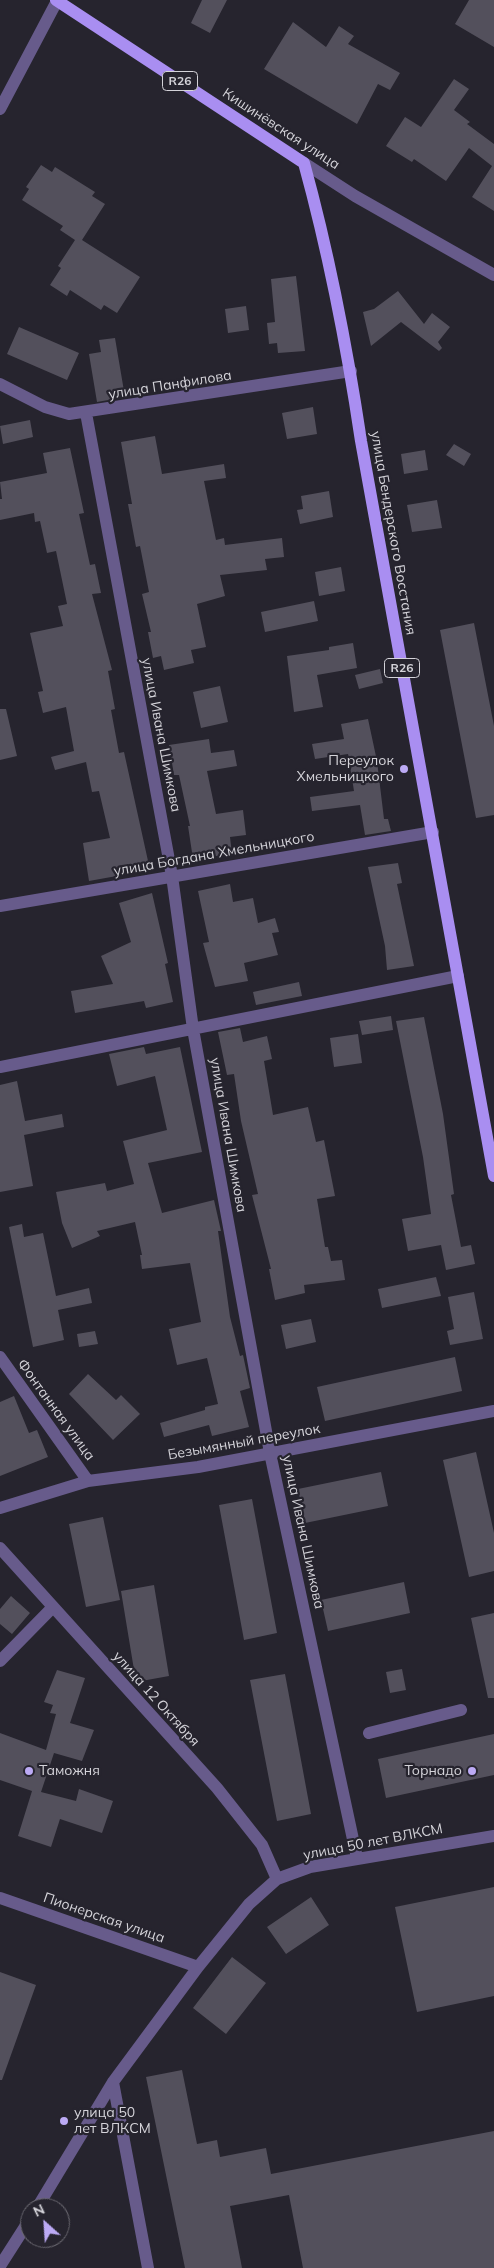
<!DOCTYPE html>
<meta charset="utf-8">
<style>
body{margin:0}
#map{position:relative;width:494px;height:2268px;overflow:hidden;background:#26242e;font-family:Mulish,sans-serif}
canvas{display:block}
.north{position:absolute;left:20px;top:2198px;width:50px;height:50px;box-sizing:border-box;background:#26242e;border:1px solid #6c6a72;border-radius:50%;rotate:334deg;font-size:14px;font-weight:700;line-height:20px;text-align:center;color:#d4d3d9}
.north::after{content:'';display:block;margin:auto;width:18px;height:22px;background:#bcaaf5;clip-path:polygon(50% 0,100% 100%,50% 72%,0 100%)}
</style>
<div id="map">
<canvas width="494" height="2268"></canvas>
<div class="north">N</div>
</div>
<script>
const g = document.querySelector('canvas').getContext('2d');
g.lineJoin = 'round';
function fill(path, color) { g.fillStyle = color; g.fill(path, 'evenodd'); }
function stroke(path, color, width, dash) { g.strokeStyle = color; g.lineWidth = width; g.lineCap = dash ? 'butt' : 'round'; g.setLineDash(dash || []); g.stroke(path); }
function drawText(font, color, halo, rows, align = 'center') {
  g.font = font + ' Mulish,sans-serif'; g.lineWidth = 4.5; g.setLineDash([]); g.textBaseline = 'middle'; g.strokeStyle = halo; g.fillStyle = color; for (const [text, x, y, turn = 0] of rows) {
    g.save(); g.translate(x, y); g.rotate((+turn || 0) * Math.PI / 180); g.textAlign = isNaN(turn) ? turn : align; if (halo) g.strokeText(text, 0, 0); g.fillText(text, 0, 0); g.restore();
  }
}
fill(new Path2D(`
 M 202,0 L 227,0 L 210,33 L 191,23 Z
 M 469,0 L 494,0 L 494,47 L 455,24 Z
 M 293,22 L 326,47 L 339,26 L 354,36 L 348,44 L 400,73 L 390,90 L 378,84 L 357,124 L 264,69 Z
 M 454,79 L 469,89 L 454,110 L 470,122 L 467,124 L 494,144 L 494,211 L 472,197 L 492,166 L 469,148 L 446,181 L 414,159 L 412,162 L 386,146 L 405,117 L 421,127 Z
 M 41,165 L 52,172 L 55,167 L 95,192 L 92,196 L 105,204 L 82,240 L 140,277 L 117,313 L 104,305 L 101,310 L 70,290 L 67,296 L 50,285 L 61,268 L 58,266 L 75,240 L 60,230 L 63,226 L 22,200 L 29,189 L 26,187 Z
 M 296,276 L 305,351 L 278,353 L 277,343 L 269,344 L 267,323 L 275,322 L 271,279 Z
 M 398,291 L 424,324 L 432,313 L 450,327 L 438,342 L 442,348 L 439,351 L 401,322 L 371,346 L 363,312 L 374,309 Z
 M 246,306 L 249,330 L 228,333 L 225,309 Z
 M 19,327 L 79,353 L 67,380 L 7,354 Z
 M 115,338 L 125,397 L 97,402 L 89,354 L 101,352 L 99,340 Z
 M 313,407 L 317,434 L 287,439 L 282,413 Z
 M 30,420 L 33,437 L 3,444 L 0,426 Z
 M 155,436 L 162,474 L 224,464 L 226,478 L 204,481 L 216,540 L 224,538 L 225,545 L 282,538 L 284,557 L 265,559 L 267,570 L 220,575 L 225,596 L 197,604 L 206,647 L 191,650 L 194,663 L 164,670 L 161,656 L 153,658 L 148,632 L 151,632 L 142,594 L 149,592 L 140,546 L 136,547 L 128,504 L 132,504 L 121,442 Z
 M 454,444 L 471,454 L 464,466 L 446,455 Z
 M 70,448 L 84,513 L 79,514 L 90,565 L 95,564 L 101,593 L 92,594 L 112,670 L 108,671 L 115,709 L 111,710 L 119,753 L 124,752 L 150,870 L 89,881 L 83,843 L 110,838 L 99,791 L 92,792 L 86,762 L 55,770 L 51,757 L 74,751 L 66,707 L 43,713 L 38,692 L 43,691 L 30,633 L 63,626 L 58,606 L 67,604 L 56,551 L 47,553 L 40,521 L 35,522 L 34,513 L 0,520 L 0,499 L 2,499 L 0,482 L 47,473 L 43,453 Z
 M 425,450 L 428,470 L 404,474 L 401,454 Z
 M 329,491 L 333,517 L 300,524 L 297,510 L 303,509 L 301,496 Z
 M 437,500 L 442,528 L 412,532 L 407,505 Z
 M 341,567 L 345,591 L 319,596 L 315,572 Z
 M 314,601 L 318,621 L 265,632 L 261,612 Z
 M 474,623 L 494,726 L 494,815 L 476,818 L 440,630 Z
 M 353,643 L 357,668 L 317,675 L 323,707 L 294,712 L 287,656 L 329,650 L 329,647 Z
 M 380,669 L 383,683 L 359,689 L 355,675 Z
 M 220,686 L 228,722 L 201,728 L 193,692 Z
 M 0,709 L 6,709 L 17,756 L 0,760 Z
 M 368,719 L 377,761 L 384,819 L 388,819 L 391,831 L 365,835 L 360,805 L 312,811 L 310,797 L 354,791 L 348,754 L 315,759 L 312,744 L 344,739 L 341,724 Z
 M 209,739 L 211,753 L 234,750 L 237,766 L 207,771 L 216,814 L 243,810 L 246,835 L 230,837 L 232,854 L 193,859 L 188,826 L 190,826 L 179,775 L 174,775 L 169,745 Z
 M 398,863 L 402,883 L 397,884 L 414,966 L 387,970 L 385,946 L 368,867 Z
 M 230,884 L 233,902 L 253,898 L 258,923 L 275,918 L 279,932 L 272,933 L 278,955 L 244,963 L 248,981 L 215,987 L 203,943 L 209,942 L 198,891 Z
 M 152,893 L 168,963 L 165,964 L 173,1002 L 146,1008 L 144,1001 L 75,1013 L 71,991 L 113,984 L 101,956 L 131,942 L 119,903 Z
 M 299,982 L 302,996 L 256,1005 L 253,992 Z
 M 391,1016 L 393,1030 L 362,1035 L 359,1021 Z
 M 424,1017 L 443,1114 L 454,1194 L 451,1195 L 461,1247 L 471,1245 L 475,1264 L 446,1270 L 441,1245 L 408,1251 L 402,1219 L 431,1214 L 423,1157 L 396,1021 Z
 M 240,1028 L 243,1042 L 267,1036 L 272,1059 L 264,1061 L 273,1115 L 308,1107 L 316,1142 L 324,1140 L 335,1196 L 317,1199 L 325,1247 L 328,1247 L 331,1261 L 342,1260 L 345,1280 L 304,1285 L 305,1293 L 275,1300 L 269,1269 L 271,1269 L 252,1195 L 258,1194 L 241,1121 L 234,1074 L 227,1075 L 218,1032 Z
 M 358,1034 L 362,1063 L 334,1067 L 330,1038 Z
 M 144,1047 L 146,1054 L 180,1047 L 202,1152 L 148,1163 L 162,1213 L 214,1200 L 221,1231 L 218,1231 L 230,1317 L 240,1356 L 243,1355 L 250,1388 L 240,1391 L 249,1427 L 212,1436 L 209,1425 L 164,1437 L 160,1423 L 205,1410 L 205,1407 L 218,1404 L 207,1358 L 177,1365 L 169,1329 L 201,1322 L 190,1263 L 142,1269 L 140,1255 L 142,1255 L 135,1222 L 97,1231 L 100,1236 L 72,1248 L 62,1223 L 56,1192 L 105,1183 L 107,1191 L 134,1184 L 123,1141 L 167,1130 L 155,1076 L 117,1086 L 109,1054 Z
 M 17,1081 L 25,1121 L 62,1114 L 64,1127 L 24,1135 L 33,1186 L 0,1192 L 0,1085 Z
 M 22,1224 L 24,1237 L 43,1233 L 56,1296 L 89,1288 L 92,1303 L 58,1310 L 64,1340 L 33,1347 L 9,1227 Z
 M 436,1277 L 441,1296 L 382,1308 L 378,1289 Z
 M 474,1292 L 483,1339 L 450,1345 L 447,1331 L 454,1329 L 448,1297 Z
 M 311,1319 L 316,1342 L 286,1349 L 281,1325 Z
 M 95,1331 L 98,1344 L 79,1347 L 77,1334 Z
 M 455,1357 L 462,1391 L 325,1421 L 317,1387 Z
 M 88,1374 L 116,1400 L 121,1395 L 140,1414 L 113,1440 L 69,1394 Z
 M 14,1396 L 29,1433 L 37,1430 L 48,1457 L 0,1476 L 0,1402 Z
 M 476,1452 L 494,1533 L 494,1571 L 469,1577 L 443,1460 Z
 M 381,1472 L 388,1506 L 305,1523 L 298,1489 Z
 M 252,1499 L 277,1633 L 244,1640 L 219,1505 Z
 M 103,1517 L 120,1600 L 86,1607 L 69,1524 Z
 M 404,1582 L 410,1613 L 328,1631 L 321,1600 Z
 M 154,1585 L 169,1676 L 136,1682 L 121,1591 Z
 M 11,1596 L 30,1613 L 12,1634 L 0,1624 L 0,1609 Z
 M 494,1613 L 494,1698 L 488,1698 L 471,1618 Z
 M 402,1669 L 406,1690 L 390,1693 L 386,1672 Z
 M 57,1670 L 85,1678 L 70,1723 L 94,1730 L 82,1761 L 54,1753 L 41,1792 L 76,1801 L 79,1789 L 113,1801 L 102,1833 L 60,1819 L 51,1847 L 18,1836 L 32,1791 L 0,1780 L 0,1733 L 46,1750 L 56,1714 L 50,1713 L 53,1705 L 44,1702 Z
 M 285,1674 L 311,1814 L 277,1821 L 250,1680 Z
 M 494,1734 L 494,1775 L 386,1798 L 378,1759 Z
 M 494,1887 L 494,1996 L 417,2012 L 395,1907 Z
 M 311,1897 L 329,1925 L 286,1954 L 267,1927 Z
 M 232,1957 L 266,1983 L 226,2034 L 193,2008 Z
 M 0,1972 L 36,1985 L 2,2080 L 0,2080 Z
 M 182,2070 L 197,2144 L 217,2140 L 220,2157 L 266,2148 L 271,2174 L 494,2131 L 494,2268 L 303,2268 L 289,2195 L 230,2206 L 242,2268 L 185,2268 L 146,2077 Z`), '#53505c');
stroke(new Path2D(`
 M 0,109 L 57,1
 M 304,163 L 355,196 L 494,275
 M 0,384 L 45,407 L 69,414 L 351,371
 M 86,413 L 172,876 L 193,1029 L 270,1453 L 357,1858
 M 0,906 L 433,832
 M 0,1067 L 458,976
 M 0,1357 L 88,1481
 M 0,1508 L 88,1481 L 198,1467 L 494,1411
 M 0,1548 L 217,1788 L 262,1845 L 277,1879
 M 0,1661 L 53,1607
 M 369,1733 L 461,1710
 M 0,1898 L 198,1967
 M 113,2082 L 148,2268
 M 37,2208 L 113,2082 L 198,1967 L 249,1904 L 277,1879 L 310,1867 L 494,1836
 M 0,2266 L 30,2219`), '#675b8b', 12);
stroke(new Path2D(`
 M 56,0 L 304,163 C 329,254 347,347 361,441 L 494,1176`), '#a98ef1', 12);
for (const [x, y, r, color] of [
 [404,769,5,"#bcaaf5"],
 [29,1771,5,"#bcaaf5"],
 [472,1771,5,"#bcaaf5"],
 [64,2121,5,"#bcaaf5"]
]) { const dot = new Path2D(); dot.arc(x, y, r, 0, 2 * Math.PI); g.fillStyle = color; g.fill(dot); stroke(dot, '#26242e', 2); }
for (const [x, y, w] of [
 [180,81,35],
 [402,668,35]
]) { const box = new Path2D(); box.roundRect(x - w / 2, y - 9.5, w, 19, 4); g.fillStyle = '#26242e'; g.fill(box); stroke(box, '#d4d3d9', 1); }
drawText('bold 12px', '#d4d3d9', null, [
 ["R26",180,81],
 ["R26",402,668]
]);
drawText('14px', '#d4d3d9', '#26242e', [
 ["Кишинёвская улица",281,129,33],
 ["улица Панфилова",170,385,-9],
 ["улица Бендерского Восстания",393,533,80],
 ["улица Ивана Шимкова",161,735,79],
 ["улица Богдана Хмельницкого",214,854,-10],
 ["улица Ивана Шимкова",228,1135,80],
 ["Фонтанная улица",56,1410,54],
 ["Безымянный переулок",244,1442,-10],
 ["улица Ивана Шимкова",303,1532,78],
 ["улица 12 Октября",156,1699,48],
 ["улица 50 лет ВЛКСМ",373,1842,-11],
 ["Пионерская улица",104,1918,19]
]);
drawText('14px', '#d4d3d9', '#26242e', [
 ["Переулок",394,761],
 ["Хмельницкого",394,777],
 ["Таможня",39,1771,"left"],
 ["Торнадо",462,1771],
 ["улица 50",74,2113,"left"],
 ["лет ВЛКСМ",74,2129,"left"]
], 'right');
</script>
